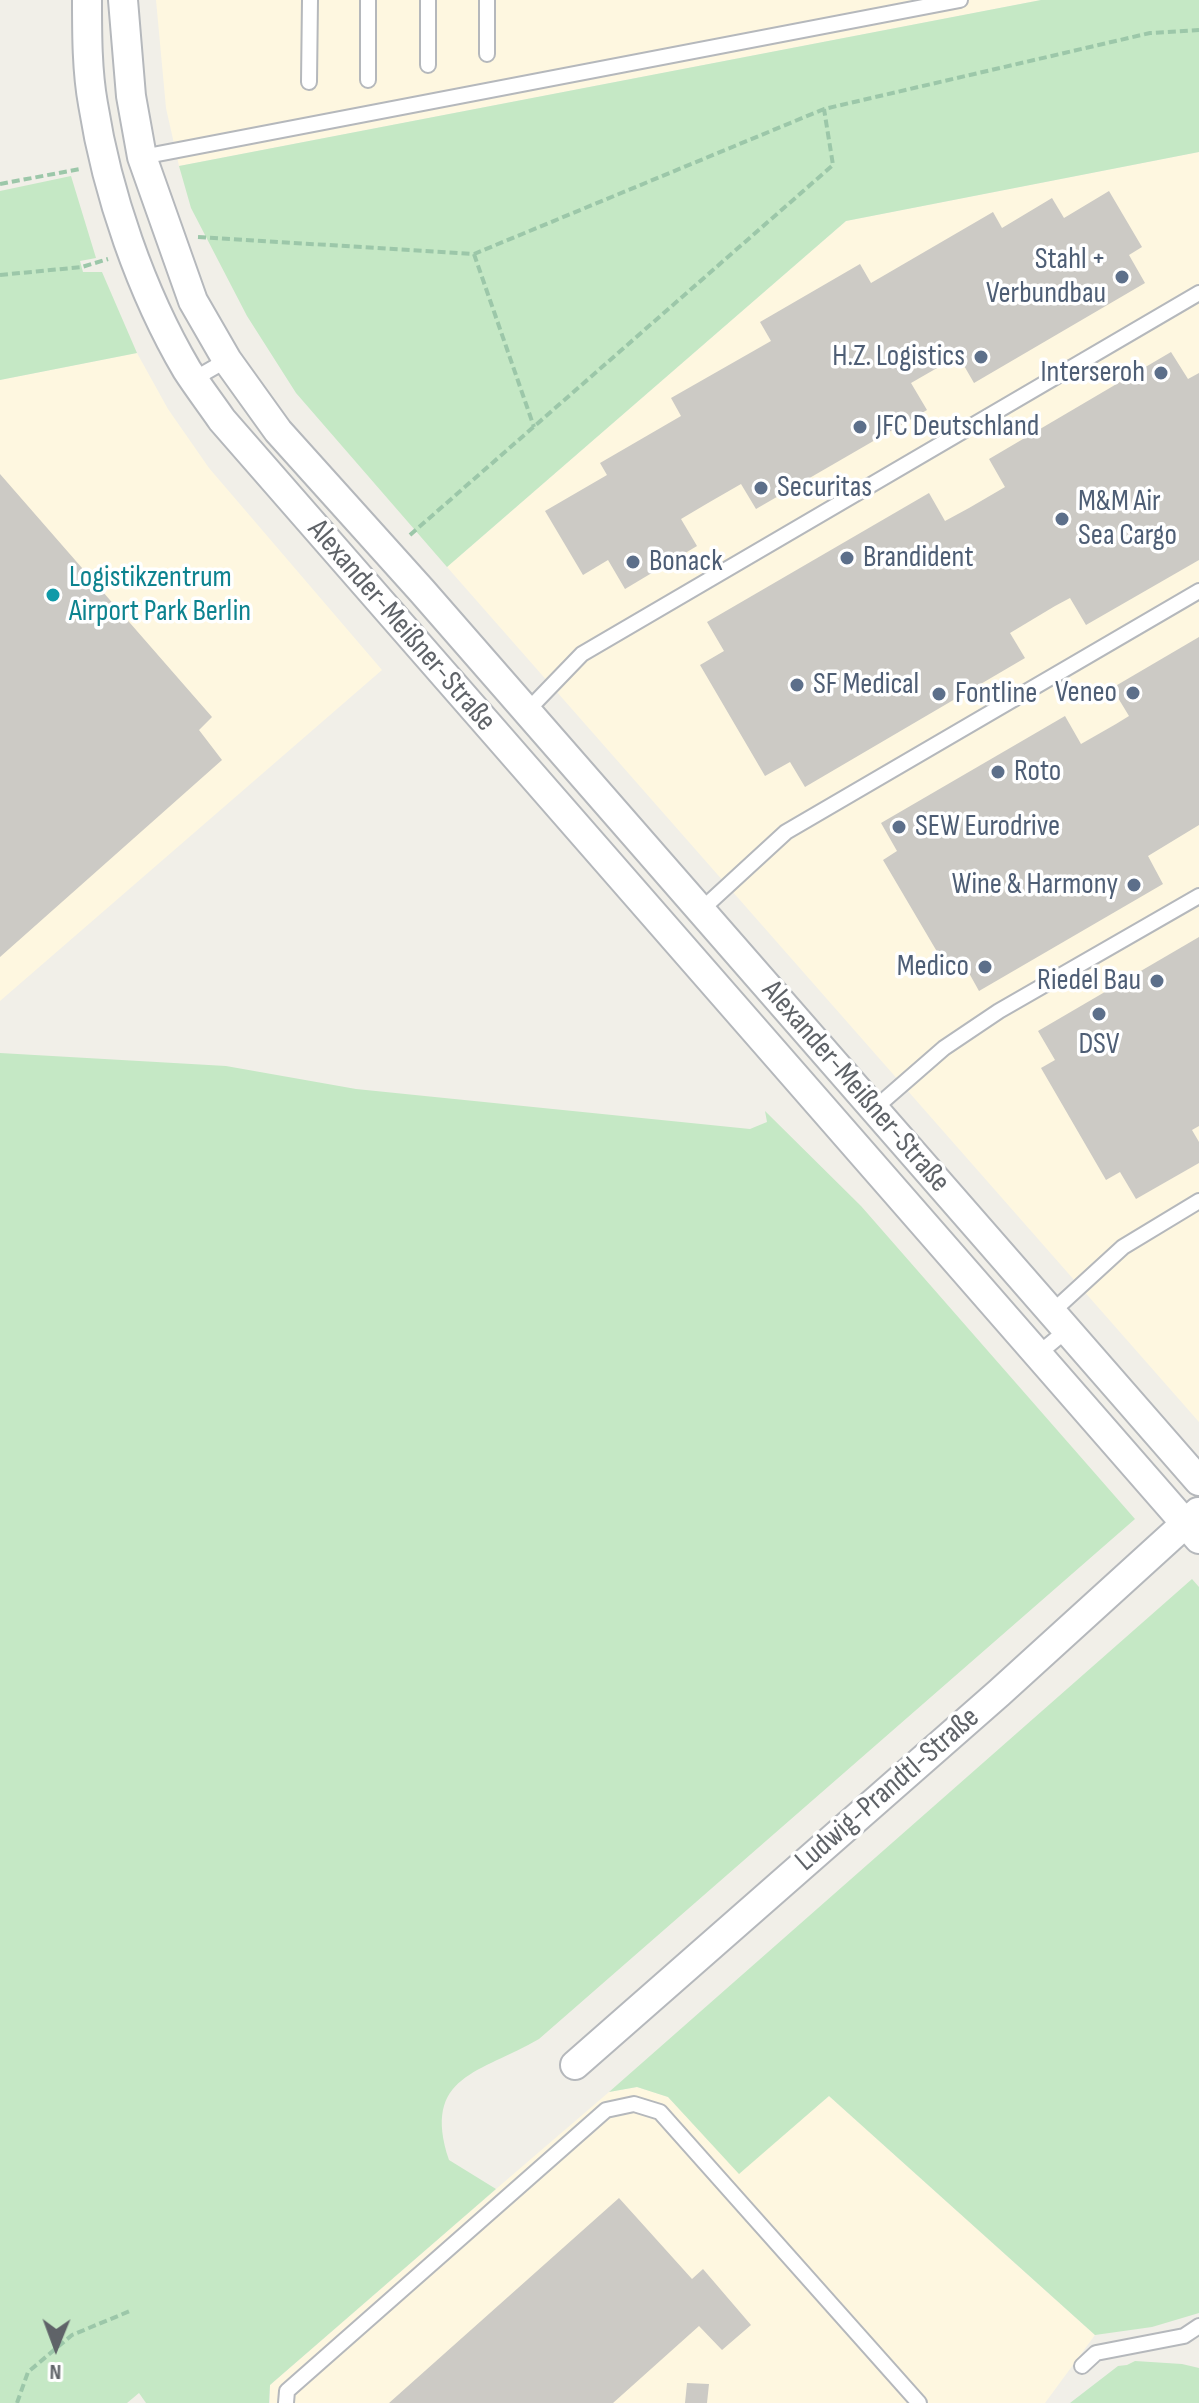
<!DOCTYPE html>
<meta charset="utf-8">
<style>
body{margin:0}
#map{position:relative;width:1199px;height:2403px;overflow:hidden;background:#f1efe8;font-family:"Sofia Sans Condensed",sans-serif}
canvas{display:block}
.north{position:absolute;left:16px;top:2307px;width:80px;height:80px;-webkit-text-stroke:6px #fff;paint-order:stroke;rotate:181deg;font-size:22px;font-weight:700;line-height:32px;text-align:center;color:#5f6368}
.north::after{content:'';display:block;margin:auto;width:28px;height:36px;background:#5f6368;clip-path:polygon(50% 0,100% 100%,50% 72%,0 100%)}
</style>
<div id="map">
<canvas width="1199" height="2403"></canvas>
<div class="north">N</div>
</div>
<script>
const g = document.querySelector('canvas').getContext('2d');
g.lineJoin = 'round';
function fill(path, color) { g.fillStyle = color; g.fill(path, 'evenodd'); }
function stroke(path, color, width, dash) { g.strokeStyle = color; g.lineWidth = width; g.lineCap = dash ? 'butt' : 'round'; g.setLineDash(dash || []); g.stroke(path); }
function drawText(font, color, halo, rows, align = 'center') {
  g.font = font + ' "Sofia Sans Condensed",sans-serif'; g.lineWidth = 7; g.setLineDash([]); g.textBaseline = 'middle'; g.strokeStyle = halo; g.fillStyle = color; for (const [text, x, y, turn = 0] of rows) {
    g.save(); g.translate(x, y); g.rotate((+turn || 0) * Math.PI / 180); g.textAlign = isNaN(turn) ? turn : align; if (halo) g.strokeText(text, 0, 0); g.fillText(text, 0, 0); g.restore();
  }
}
fill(new Path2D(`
 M 156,0 L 1041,0 L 179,166 L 166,108 Z
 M 1199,152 L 1199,1422 L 447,567 L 846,221 Z
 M 137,353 L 168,409 L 209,468 L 382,670 L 0,1001 L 0,380 Z
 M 637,2087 L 668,2097 L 739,2173 L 829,2096 L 1095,2335 L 1045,2403 L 270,2403 L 270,2385 L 496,2189 L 609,2092 Z`), '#fef7e0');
fill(new Path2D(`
 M 1041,0 L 1199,0 L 1199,152 L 846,221 L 447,567 L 296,393 L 247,316 L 191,208 L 179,166 Z
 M 71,176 L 96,258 L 80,261 L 83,272 L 102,272 L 137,353 L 0,380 L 0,191 Z
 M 0,1053 L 226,1066 L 356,1089 L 750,1129 L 767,1122 L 765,1111 L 861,1206 L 1135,1519 L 539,2039 C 481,2073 421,2075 449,2160 L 496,2189 L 270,2385 L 269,2403 L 146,2403 L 139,2393 L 127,2403 L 0,2403 Z
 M 1192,1579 L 1199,1587 L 1199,2313 L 1152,2327 L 1095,2335 L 829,2096 L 739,2174 L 668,2097 L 637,2087 L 609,2092 Z
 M 1135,2361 L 1182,2364 L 1199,2368 L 1199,2403 L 1070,2403 L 1118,2366 L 1127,2365 Z`), '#c5e8c5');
fill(new Path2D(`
 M 1109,191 L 1142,247 L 1129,255 L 1145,283 L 974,383 L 959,357 L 944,364 L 911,383 L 927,410 L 756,509 L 741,484 L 708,503 L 681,519 L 697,546 L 625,589 L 608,560 L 583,575 L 545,511 L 607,475 L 600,463 L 681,416 L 671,398 L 771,341 L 760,322 L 860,264 L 871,283 L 993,212 L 1002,228 L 1052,198 L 1064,218 Z
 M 1171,352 L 1188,379 L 1199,373 L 1199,560 L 1086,625 L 1070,598 L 1055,606 L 1010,633 L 1025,658 L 805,787 L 790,762 L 765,776 L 700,665 L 724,651 L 707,622 L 929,493 L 945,521 L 969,508 L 1005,487 L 989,459 Z
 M 0,474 L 212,717 L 199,730 L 222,760 L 0,957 Z
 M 1199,637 L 1199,825 L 1148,856 L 1163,884 L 979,991 L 964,964 L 949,972 L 883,860 L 897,851 L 881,823 L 1065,716 L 1081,744 L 1116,724 L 1129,716 L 1112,688 Z
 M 1199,937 L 1199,1126 L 1192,1130 L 1199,1142 L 1199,1163 L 1136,1199 L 1120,1172 L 1106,1180 L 1041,1068 L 1055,1060 L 1038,1031 Z
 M 619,2198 L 692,2279 L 703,2269 L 751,2325 L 722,2350 L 699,2326 L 613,2403 L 389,2403 Z
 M 687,2383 L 709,2384 L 707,2403 L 685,2403 Z`), '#cccac5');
const service = new Path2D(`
 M 428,0 L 428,65
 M 487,54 L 487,0
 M 368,80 L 368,0
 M 309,82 L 310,0
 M 142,157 L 960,0
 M 194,379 L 227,360
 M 527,711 L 582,654 L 1199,293
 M 700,911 L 786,832 L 1199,591
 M 874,1109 L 944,1048 L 999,1011 L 1199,896
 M 1052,1312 L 1123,1247 L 1199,1201
 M 1038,1354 L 1067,1330
 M 1082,2366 L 1096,2353 L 1184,2336 L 1199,2326
 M 286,2403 L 287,2391 L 606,2110 L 634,2104 L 660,2112 L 919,2403`);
const minor = new Path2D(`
 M 87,0 C 87,34 87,71 93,104 C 107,193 141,292 187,370 C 198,387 211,404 222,420 L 1199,1539
 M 123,0 L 131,96 L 142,157 L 193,301 L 227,360 L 278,431 L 422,591 L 1199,1481
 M 575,2065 L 999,1693 L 1198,1512`);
stroke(service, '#b5b8bc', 18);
stroke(minor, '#b5b8bc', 32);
stroke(new Path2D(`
 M 0,184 L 80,169
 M 198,237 L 474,254 L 824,109 L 1150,33 L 1199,30
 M 474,254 L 534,427
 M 0,275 L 82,267 L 108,259
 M 410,535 L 833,165 L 824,109
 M 17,2403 L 28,2372 L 72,2335 L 130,2311`), '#9cc7a9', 4, [8, 4]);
stroke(service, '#fff', 14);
stroke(minor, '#fff', 28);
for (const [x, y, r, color] of [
 [1122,277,8,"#5c6f8a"],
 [981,357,8,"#5c6f8a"],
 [1161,373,8,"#5c6f8a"],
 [860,427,8,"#5c6f8a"],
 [761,488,8,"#5c6f8a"],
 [1062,519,8,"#5c6f8a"],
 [847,558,8,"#5c6f8a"],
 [633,562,8,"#5c6f8a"],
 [53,595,8,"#0f9aa8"],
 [797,685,8,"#5c6f8a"],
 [1133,693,8,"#5c6f8a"],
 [939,694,8,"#5c6f8a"],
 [998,772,8,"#5c6f8a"],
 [899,827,8,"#5c6f8a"],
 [1134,885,8,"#5c6f8a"],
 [985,967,8,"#5c6f8a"],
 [1157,981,8,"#5c6f8a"],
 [1099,1014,8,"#5c6f8a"]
]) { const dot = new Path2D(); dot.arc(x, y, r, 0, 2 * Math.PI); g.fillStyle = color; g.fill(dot); stroke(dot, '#fff', 3); }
drawText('30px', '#4e5e75', '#fff', [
 ["Stahl +",1106,260,"right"],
 ["Verbundbau",1106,294,"right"],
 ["H.Z. Logistics",965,357,"right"],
 ["Interseroh",1145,373,"right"],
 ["JFC Deutschland",876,427],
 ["Securitas",777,488],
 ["M&M Air",1078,502],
 ["Sea Cargo",1078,536],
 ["Brandident",863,558],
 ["Bonack",649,562],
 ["SF Medical",813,685],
 ["Veneo",1117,693,"right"],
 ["Fontline",955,694],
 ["Roto",1014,772],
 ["SEW Eurodrive",915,827],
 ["Wine & Harmony",1118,885,"right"],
 ["Medico",969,967,"right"],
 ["Riedel Bau",1141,981,"right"],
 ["DSV",1099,1045,"center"]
], 'left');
drawText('30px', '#0d838f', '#fff', [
 ["Logistikzentrum",69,578],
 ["Airport Park Berlin",69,612]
], 'left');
drawText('30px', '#5f6368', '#fff', [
 ["Alexander-Meißner-Straße",401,626,49],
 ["Alexander-Meißner-Straße",855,1087,49],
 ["Ludwig-Prandtl-Straße",888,1790,-41]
]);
</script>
